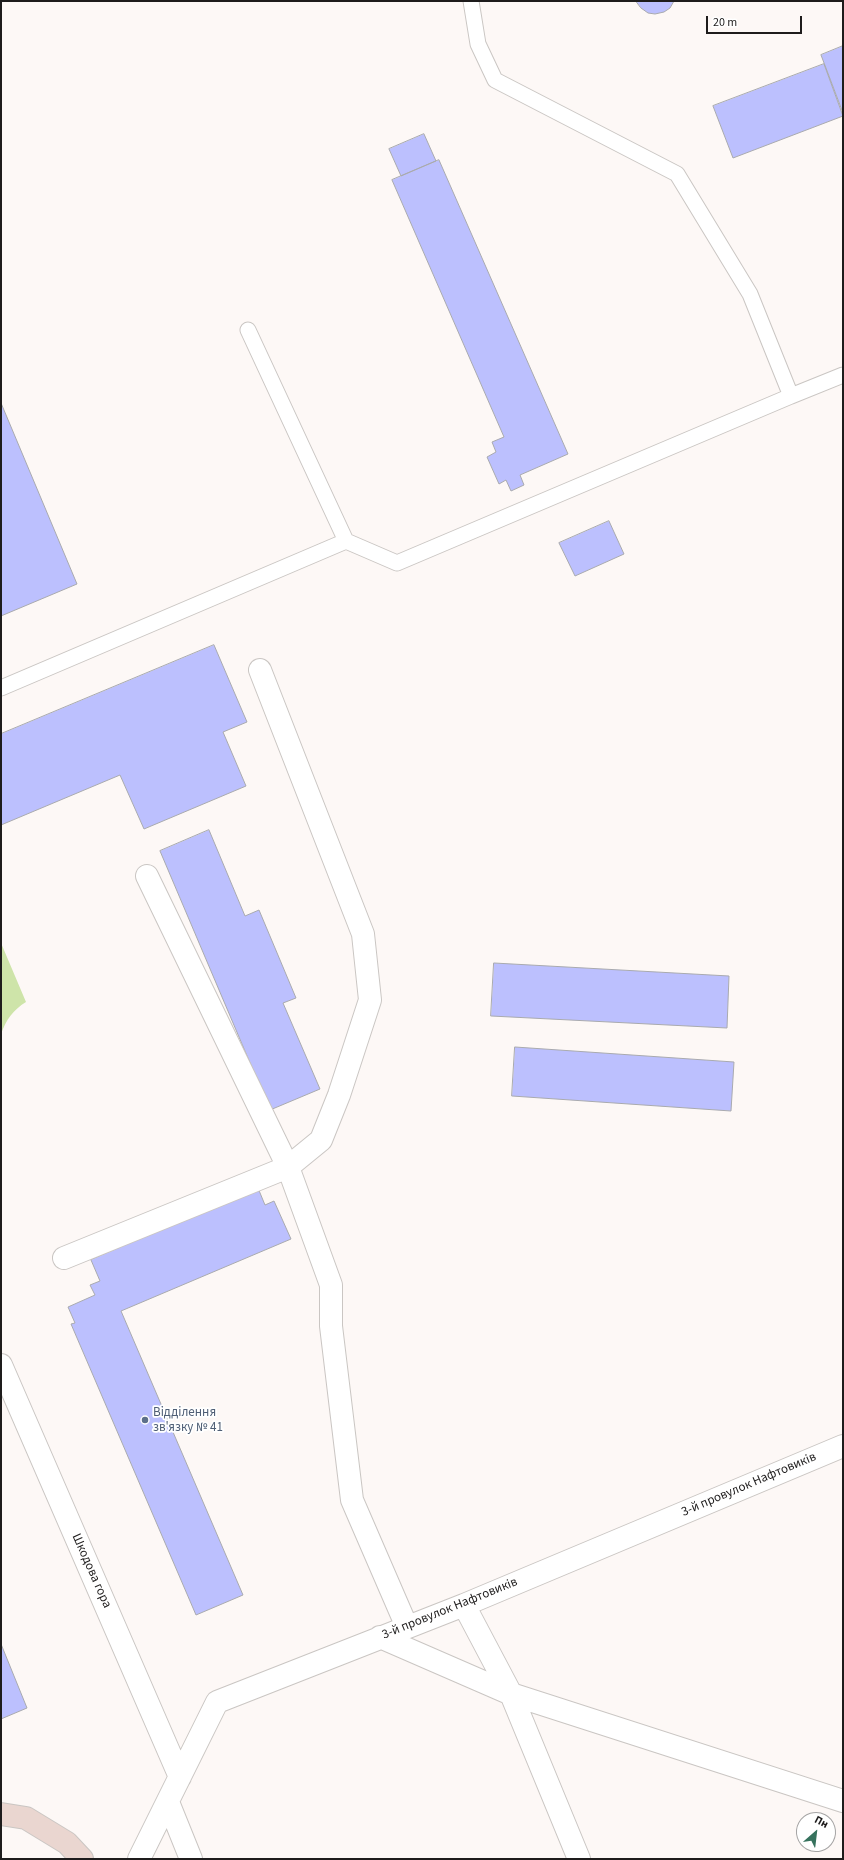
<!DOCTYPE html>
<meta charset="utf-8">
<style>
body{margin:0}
#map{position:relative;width:844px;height:1860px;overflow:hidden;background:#fdf8f6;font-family:"Source Sans 3",sans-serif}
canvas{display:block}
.frame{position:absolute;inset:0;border:2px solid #1e1c1c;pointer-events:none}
.north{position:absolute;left:796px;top:1812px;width:40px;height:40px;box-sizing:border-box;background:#fff;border:1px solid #a5a4a4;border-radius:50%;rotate:28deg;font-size:11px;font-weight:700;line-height:16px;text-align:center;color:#1e1c1c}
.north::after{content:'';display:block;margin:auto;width:14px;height:18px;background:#36725d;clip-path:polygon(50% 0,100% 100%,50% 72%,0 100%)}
.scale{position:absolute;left:706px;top:16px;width:96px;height:18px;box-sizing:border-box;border:2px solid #1e1c1c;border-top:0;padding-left:5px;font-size:12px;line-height:14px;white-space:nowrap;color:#1e1c1c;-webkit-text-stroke:3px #fff;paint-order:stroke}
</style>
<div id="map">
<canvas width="844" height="1860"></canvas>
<div class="frame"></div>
<div class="north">Пн</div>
<div class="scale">20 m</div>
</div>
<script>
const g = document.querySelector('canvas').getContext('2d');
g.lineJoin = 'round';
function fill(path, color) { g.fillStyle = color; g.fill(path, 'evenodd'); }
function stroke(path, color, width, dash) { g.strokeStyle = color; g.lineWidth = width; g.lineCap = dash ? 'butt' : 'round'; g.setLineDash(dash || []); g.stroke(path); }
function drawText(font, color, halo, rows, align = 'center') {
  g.font = font + ' "Source Sans 3",sans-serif'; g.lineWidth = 3.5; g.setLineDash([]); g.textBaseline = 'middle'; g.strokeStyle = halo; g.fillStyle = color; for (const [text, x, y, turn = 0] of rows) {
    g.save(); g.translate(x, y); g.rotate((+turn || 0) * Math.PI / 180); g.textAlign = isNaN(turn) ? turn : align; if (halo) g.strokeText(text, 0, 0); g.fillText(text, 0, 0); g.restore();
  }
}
fill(new Path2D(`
 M 1,943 L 26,1002 C 13,1010 6,1020 1,1034 Z`), '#cee4a9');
const building = new Path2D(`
 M 636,1 L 674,1 L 670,8 L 664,12 L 655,14 L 648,13 L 641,8 Z
 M 843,46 L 843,113 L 821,55 Z
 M 824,64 L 843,116 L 733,158 L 713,106 Z
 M 424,134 L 436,161 L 401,176 L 389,149 Z
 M 439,160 L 568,454 L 520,475 L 524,485 L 511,491 L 506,480 L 499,484 L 487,457 L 496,452 L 492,442 L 504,437 L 392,180 Z
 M 1,403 L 77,584 L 1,616 Z
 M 609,521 L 624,554 L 575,576 L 559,543 Z
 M 214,645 L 247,722 L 223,732 L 246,786 L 144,829 L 120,775 L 1,825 L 1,734 Z
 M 209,830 L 245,916 L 259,910 L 296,998 L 283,1003 L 320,1089 L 270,1110 L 160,851 Z
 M 494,963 L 729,976 L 727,1028 L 491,1016 Z
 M 515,1047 L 734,1062 L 731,1111 L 512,1096 Z
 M 258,1188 L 265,1205 L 274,1201 L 291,1239 L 121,1311 L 243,1595 L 196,1615 L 71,1324 L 75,1323 L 68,1307 L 95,1295 L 90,1285 L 100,1281 L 91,1260 Z
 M 1,1644 L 27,1708 L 1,1719 Z`);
fill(building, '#bcc0fe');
stroke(building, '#a9aaae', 1);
const lane = new Path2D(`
 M 471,1 L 478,44 L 495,80 L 677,174 L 750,294 L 791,396 L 843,375
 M 248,330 L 346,541 L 397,563 L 791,396
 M 1,688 L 346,541`);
const street = new Path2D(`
 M 147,876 L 288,1167 L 331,1285 L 331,1326 L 352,1500 L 407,1627
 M 64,1258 L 288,1167 L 321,1140 L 339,1095 L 370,1000 L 363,934 L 260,670
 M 1,1365 L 180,1777
 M 464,1605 L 511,1694 L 579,1859
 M 380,1637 L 511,1694 L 843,1801
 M 168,1802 L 191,1859
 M 139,1859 L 217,1702 L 464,1605 L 843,1446`);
const secondary = new Path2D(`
 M 1,1814 L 26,1818 L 67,1843 L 82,1859`);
stroke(lane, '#cac6c3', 17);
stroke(street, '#cac6c3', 24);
stroke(secondary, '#cac6c3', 24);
stroke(lane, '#fff', 15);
stroke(street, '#fff', 22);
stroke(secondary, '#ead6d0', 22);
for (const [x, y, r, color] of [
 [145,1420,4,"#5c6f8a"]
]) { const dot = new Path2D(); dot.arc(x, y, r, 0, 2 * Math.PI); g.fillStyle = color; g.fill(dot); stroke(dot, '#fff', 1.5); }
drawText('13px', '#4e5e75', '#fff', [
 ["Відділення",153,1413],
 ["зв'язку № 41",153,1428]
], 'left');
drawText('13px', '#1e1c1c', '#fff', [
 ["3-й провулок Нафтовиків",749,1485,-23],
 ["Шкодова гора",91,1571,66],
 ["3-й провулок Нафтовиків",450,1609,-22]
]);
</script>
